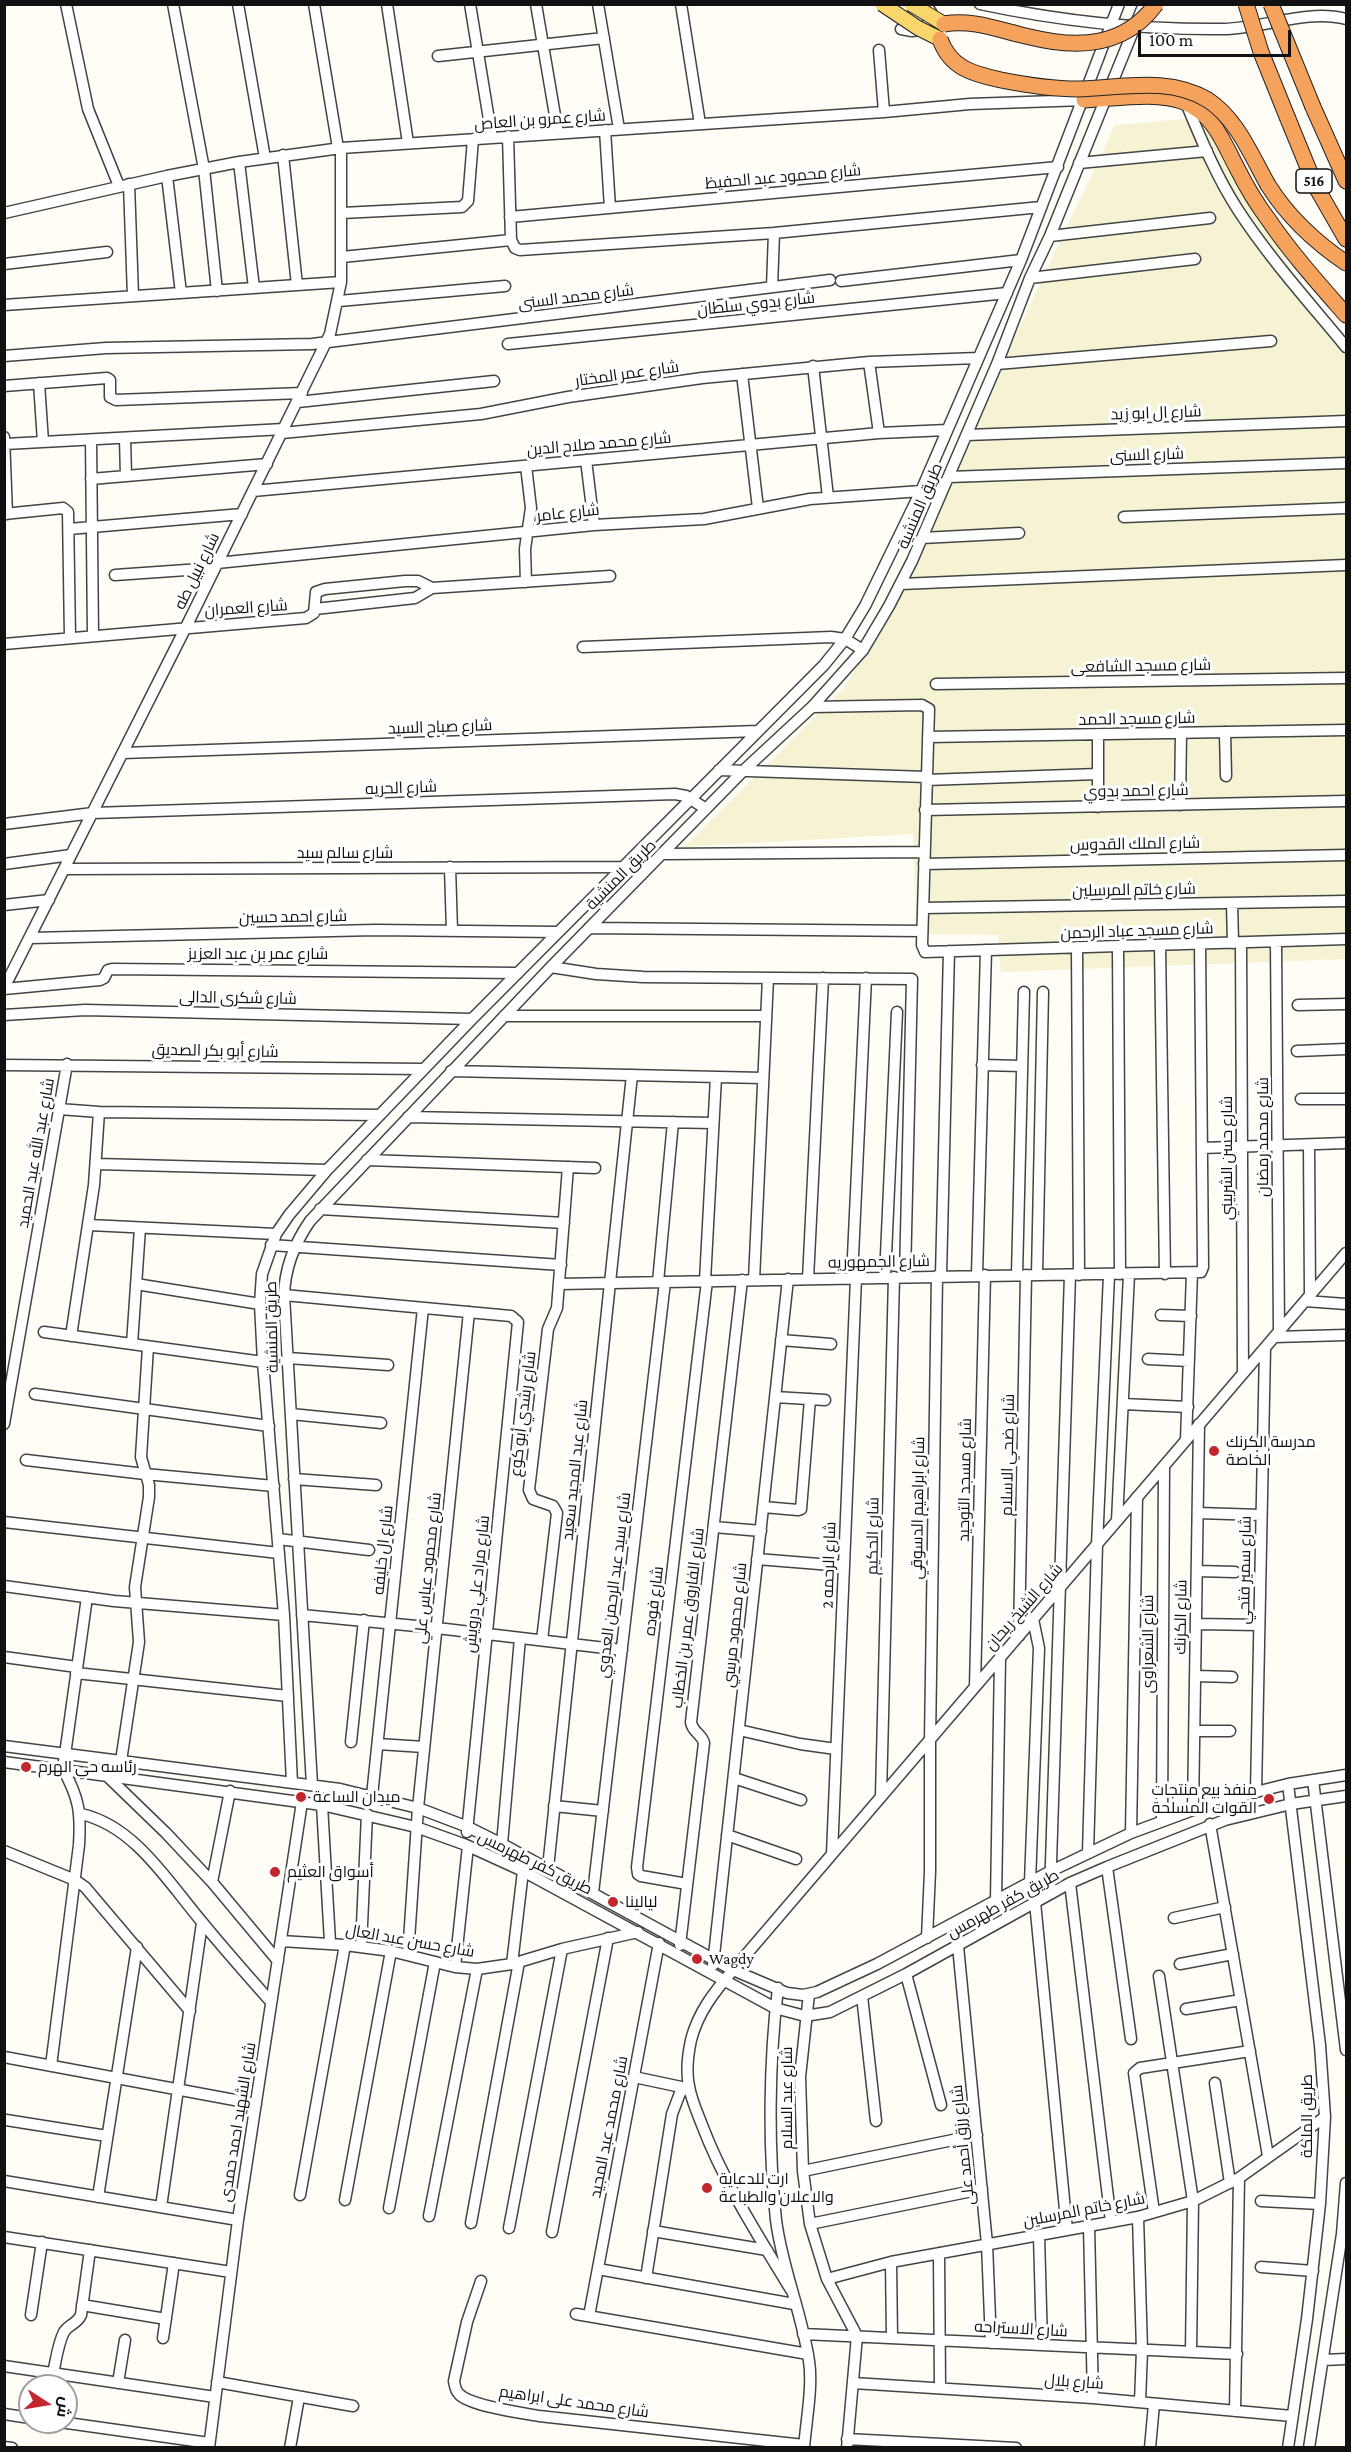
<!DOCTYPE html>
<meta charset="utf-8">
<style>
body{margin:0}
#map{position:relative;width:1351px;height:2452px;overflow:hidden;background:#fffdf5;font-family:"Crimson Pro",Cairo,serif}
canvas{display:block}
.frame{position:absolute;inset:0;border:6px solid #111;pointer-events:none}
.north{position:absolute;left:18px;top:2374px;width:60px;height:60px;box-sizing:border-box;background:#fff;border:2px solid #a0a0a0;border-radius:50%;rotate:102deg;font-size:16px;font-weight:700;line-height:24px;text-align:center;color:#111}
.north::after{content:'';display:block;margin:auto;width:21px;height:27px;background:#c4262e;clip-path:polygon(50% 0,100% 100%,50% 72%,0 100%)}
.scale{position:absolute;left:1138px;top:30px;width:153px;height:27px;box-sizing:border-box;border:3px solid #111;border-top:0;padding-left:8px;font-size:18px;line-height:21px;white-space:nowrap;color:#111;-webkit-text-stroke:4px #fff;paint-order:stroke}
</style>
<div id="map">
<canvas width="1351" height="2452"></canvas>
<div class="frame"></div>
<div class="north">ش</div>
<div class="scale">100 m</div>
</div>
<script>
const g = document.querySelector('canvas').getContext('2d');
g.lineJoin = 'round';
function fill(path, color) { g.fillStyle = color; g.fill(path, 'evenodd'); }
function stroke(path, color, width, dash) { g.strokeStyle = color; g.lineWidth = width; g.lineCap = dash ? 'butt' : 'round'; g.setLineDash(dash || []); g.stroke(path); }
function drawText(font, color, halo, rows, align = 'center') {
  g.font = font + ' "Crimson Pro",Cairo,serif'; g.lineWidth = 6; g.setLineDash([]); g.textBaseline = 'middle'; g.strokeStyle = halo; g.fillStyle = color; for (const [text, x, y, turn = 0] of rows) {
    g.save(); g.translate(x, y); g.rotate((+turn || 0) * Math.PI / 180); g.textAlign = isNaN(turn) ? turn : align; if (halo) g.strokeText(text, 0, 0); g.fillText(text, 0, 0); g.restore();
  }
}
fill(new Path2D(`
 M 1205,117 L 1292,271 L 1346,348 L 1346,959 L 1001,972 L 998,935 L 917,934 L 913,834 L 684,847 L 844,688 L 902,594 L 961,451 L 1115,125 Z`), '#f6f3d4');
const minor = new Path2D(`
 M 66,4 L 88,109 L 119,186
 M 173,4 L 204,169 L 217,291
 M 238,4 L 265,158
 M 314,4 L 338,148
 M 387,4 L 408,143
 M 470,4 L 492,138
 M 536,4 L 558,133
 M 598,4 L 619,129
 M 681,4 L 700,124
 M 980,4 C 1060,21 1142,30 1224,29 C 1265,28 1307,9 1346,19
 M 901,29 L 912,31 L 924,29 L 928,23 L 931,12 L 925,4
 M 879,50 L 884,112
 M 438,56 L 604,38
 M 1186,103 C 1201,139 1216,176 1238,210 C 1270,259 1309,302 1346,347
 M 605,130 L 610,208
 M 508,136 L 511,240 L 515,248 L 520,250 L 774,233 L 1041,207
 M 283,155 L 297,285
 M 239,162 L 254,288
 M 1079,163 L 1207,151
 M 167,176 L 181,293
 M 129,184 L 133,296
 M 4,213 L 167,176 L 239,162 L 341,148 L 884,112 L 970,104 L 1084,100
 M 342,213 L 462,207 L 468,201 L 473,139
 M 510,217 L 1058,167
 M 1050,236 L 1210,218
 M 342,257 L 511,240
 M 4,264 L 107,252
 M 1030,278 L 1195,259
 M 841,281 L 1021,260
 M 772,287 L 774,233
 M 339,301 L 505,286
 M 4,305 L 341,282
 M 508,344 L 1007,293
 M 4,356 L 106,348 L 312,344 L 830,280
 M 869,362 L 879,433
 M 997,364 L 1271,341
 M 813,366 L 828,497
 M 742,374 L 758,508
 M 39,383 L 43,442
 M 4,386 L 107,378 L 110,380 L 110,397 L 116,400 L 302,393
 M 298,402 L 494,381
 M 282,433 L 481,414 L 568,397 L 702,378 L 869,362 L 978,358
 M 967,435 L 1346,421
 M 4,437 L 7,514
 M 125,438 L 126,476
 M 91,440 L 93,636
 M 5,444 L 284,429
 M 586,460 L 594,525
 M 949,477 L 1346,463
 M 91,479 L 267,464
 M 253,491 L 879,433 L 947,430
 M 4,514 L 63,508 L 68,512 L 70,638
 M 1124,517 L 1346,508
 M 69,529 L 242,514
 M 922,538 L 1019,533
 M 217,563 L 594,525 L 704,519 L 810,499 L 921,491
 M 115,575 L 215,568
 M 526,582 L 525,549 L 531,508 L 526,466
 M 901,584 L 1346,565
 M 315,609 L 415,598 L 432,588
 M 4,644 L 306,618 L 314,613 L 316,592 L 325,589 L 405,581 L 418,581 L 432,588 L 610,576
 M 583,647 L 831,637 L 845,639 L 863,650
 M 936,684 L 1346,678
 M 812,707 L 922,705 L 929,709 L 922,945 L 925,952 L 1346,939
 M 1225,732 L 1226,776
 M 1098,734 L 1098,807
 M 928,737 L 1346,730
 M 123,753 L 758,731
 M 719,770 L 926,777
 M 926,780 L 1098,774
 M 1180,805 L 1181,733
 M 925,810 L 1346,801
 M 4,824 L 93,813 L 675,794 L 686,796 L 706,809
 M 663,854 L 924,852
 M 4,864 L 71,855
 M 924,864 L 1346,855
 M 450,867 L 452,931
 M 65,869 L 626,867
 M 1232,903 L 1233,943
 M 4,905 L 49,900
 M 923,908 L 1346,901
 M 589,928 L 922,931
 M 30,938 L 375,930 L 558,932
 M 1276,942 L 1279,1332
 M 1241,943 L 1243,1373
 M 1160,945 L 1165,1274
 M 1077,947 L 1079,1275
 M 1118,947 L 1120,1274
 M 551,967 L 596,974 L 643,977 L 912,979 L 905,1276
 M 4,988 L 186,627 L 330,334 L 341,282 L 341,148
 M 4,989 L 100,980 L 104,978 L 108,970 L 112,969 L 518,973
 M 1298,1005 L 1346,1004
 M 4,1015 L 85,1010 L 472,1019
 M 504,1016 L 766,1016
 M 1297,1051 L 1346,1049
 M 4,1065 L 424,1069
 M 982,1065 L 1022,1066
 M 451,1071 L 763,1078
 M 1301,1099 L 1346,1099
 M 59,1109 L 99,1112 L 380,1115
 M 408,1117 L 713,1123
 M 1309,1145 L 1310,1295
 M 1202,1148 L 1346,1143
 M 367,1160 L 595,1168
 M 96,1164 L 327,1170
 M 320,1209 L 564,1223
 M 89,1225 L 276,1234
 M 271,1245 L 561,1265
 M 941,1275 L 949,951
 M 977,1275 L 986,950
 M 1017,1275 L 1024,992
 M 1037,1275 L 1043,992
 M 885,1277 L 897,1012
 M 852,1278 L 866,978
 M 808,1279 L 823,978
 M 754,1280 L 768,978
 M 705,1281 L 716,1077
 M 658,1282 L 673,1122
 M 136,1284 L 260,1304
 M 559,1284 L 1201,1272 L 1203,1267 L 1200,944
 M 284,1295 L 511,1316 L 518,1322 L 467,1832
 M 1305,1301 L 1346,1304
 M 1161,1315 L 1191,1316
 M 44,1332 L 263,1362
 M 71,1336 L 94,1185 L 99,1112
 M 1274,1337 L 1346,1335
 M 781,1340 L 831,1344
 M 132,1344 L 140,1228
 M 288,1358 L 388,1365
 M 1148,1359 L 1189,1361
 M 35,1394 L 269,1426
 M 775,1397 L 825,1400
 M 1123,1404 L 1188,1407
 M 291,1414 L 381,1423
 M 4,1424 L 67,1064
 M 1186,1440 L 1192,1273
 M 26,1460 L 145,1474 L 274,1486
 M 294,1479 L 376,1485
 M 763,1507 L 798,1510 L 801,1509 L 810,1399
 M 1198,1513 L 1261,1515
 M 1117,1521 L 1129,1274
 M 4,1522 L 279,1553
 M 714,1527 L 761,1531
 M 278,1539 L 369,1550
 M 757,1559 L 844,1566
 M 1197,1571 L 1235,1572
 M 4,1586 L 114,1601 L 284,1615
 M 302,1615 L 437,1628 L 622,1650
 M 1196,1624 L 1259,1625
 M 1019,1636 L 1026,1275
 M 542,1640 L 557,1513 L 553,1506 L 533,1499 L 529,1490 L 548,1329 L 557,1308 L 568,1167
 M 4,1657 L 77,1667
 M 76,1673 L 288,1696
 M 1196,1676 L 1232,1677
 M 975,1687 L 985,1275
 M 739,1730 L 800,1744 L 836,1749
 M 1195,1731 L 1230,1731
 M 351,1742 L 364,1620
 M 378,1744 L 424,1747
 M 4,1746 L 340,1789 L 418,1808 L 468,1827 L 502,1844 L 733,1970 L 787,1993 L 803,1995 L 817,1992 L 877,1964 L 1051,1871 L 1131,1833 L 1193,1810 L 1256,1792 L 1288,1784 L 1346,1775
 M 121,1761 L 139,1642 L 135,1587 L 149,1497 L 149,1485 L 141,1457 L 148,1347
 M 4,1762 L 322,1805 L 416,1827 L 466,1845 L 523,1871 L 775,2008 L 805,2016 L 830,2012 L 906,1974 L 1070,1883 L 1107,1867 L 1225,1820 L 1291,1804 L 1346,1796
 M 105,1774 L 166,1833 L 212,1882 L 278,1961
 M 734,1778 L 801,1800
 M 1313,1780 L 1346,2050
 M 292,1783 L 284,1615 L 263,1362 L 260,1304 L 262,1274 L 276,1234 L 289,1215 L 327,1170 L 472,1019 L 824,665 L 845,639 L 865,606 L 921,491 L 1021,260 L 1119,4
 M 1288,1784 L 1320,2045 L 1325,2117 L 1320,2204 L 1307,2319 L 1288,2448
 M 312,1785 L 284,1295 C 285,1267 294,1244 310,1221 L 551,967 L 743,771 L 812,707 L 863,650 L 889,606 L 912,561 L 997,364 L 1030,278 L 1050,236 L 1144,4
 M 1256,1792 L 1265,1348
 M 372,1796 L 423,1308
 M 881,1796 L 894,1277
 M 322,1805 L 330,1942
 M 554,1806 L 603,1811
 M 1193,1810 L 1199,1424
 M 81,1814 C 135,1826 168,1882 202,1922 C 224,1949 248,1976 271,2002
 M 1162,1821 L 1164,1467
 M 1210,1824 L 1268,2156
 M 1131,1833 L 1137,1497
 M 727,1835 L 796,1859
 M 502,1844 L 520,1638
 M 4,1851 L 75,1880 L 85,1887 L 190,2011
 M 1088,1853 L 1097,1545 L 1109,1275
 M 832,1854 L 856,1278
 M 1107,1867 L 1131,2039
 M 548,1868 L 632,1075
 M 212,1882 L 230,1791
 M 1030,1882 L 1039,1648 L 1033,1619
 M 1070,1883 L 1111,2222
 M 687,1884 L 641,1876 L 638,1874 L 637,1867 L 707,1281
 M 593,1893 L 665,1282
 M 1050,1894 L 1070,1275
 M 996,1901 L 1000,1658
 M 1035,1902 L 1067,2230
 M 1174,1918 L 1225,1907
 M 927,1938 L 930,1872 L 930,1740 L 937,1276
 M 281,1941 L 345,1945 L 391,1951 L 455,1967 L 477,1969 L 512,1964 L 562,1949 L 638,1932
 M 680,1945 L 704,1743 C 702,1734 692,1732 691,1722 L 742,1280
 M 958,1946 L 987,2244 L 991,2343
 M 361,1947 L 367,1814
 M 408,1955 L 418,1808 L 469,1312
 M 512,1964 L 523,1871
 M 1180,1964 L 1233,1954
 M 713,1965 L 788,1279
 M 455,1967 L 468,1846
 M 906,1974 L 941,2105
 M 1159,1976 L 1193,2201 L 1191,2352
 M 778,1988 C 769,2061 768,2147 776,2220 C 782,2268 802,2313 809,2361 C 813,2387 806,2421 804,2448
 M 809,1994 L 800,2077 L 803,2171 L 810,2224 L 827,2279 L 857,2336 L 847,2448
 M 862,1996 L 876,2121
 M 1186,2009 L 1241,2000
 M 4,2057 L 256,2104
 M 51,2066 L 79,1845 C 81,1812 79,1798 63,1769 L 87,1597
 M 634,2077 L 686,2088
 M 1215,2083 L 1230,2183
 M 6,2120 L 107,2136
 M 803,2171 L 977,2135
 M 4,2181 L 238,2220
 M 300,2195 L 345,1945
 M 98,2197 L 137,1947
 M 345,2200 L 391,1951
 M 1261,2201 L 1320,2204
 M 161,2207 L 202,1923
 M 389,2208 L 435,1962
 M 1154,2212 L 1134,2073 L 1140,2068 L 1250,2051
 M 429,2216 L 477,1969
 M 1138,2217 L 1142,2350 L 1140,2402
 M 471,2223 L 519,1962
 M 810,2224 L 982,2189
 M 1089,2226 L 1093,2398
 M 509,2228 L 562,1949
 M 653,2231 L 767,2250
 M 552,2232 L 608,1938
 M 1039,2235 L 1042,2345
 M 4,2237 L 231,2272
 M 939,2253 L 940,2388
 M 891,2262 L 892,2338
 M 1261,2267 L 1313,2271
 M 598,2269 L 794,2304
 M 646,2278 L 672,2114 L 680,2093 L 688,2085
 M 827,2279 L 891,2262 L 1138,2217 L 1193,2201 L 1239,2178 L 1325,2117
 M 481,2281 L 467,2322 L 454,2381 C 455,2386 455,2390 459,2394 C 470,2406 522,2413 539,2416 L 804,2445
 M 791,2290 C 759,2237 724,2183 702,2125 C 697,2112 691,2099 689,2086 C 686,2072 688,2054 691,2040 C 698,2012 715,1991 733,1970 L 1346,1253
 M 82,2305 L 166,2319
 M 576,2314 L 808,2354
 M 31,2315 L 42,2242
 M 589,2316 L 659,1943
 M 803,2334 L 1237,2354
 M 163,2338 L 174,2263
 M 1323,2360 L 1346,2359
 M 4,2366 L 215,2397
 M 53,2374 C 56,2360 58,2343 64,2332 C 69,2324 77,2324 81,2315 L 90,2250
 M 217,2382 L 353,2406
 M 118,2383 L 125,2340
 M 853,2383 L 1093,2398 L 1292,2416
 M 1235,2411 L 1239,2178
 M 4,2414 L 30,2418
 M 60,2422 L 209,2443
 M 847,2439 L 1016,2448
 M 4,2447 L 12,2448
 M 209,2448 L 238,2220 L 302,1802
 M 290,2448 L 299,2397
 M 1150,2448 L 1154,2404
 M 1309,2448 L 1342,2234 L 1346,2183`);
const highway = new Path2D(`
 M 1084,100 C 1113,99 1157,91 1184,102 C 1214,114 1223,142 1237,168 C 1246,186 1256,203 1268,219 C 1291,253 1319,284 1346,315
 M 1313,107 L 1346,181
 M 1288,119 L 1315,185 L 1346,239
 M 1268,185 C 1288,217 1315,242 1346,263`);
stroke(minor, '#444', 13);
stroke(highway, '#222', 17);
stroke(minor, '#fff', 10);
stroke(highway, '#f5a25d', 15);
const majorBridge = new Path2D(`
 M 882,4 L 918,28 L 940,39
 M 911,4 L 944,24`);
const highwayBridge = new Path2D(`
 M 1246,4 L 1261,52 L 1288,119
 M 1271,4 L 1313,107
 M 944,24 C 975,19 1001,31 1030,37 C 1078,49 1125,47 1156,4
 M 940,39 C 950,68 973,74 1001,80 C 1026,85 1052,89 1078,89 C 1121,88 1169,76 1208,100 C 1237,119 1251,155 1268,185`);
stroke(majorBridge, '#222', 16, []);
stroke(highwayBridge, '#222', 17, []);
stroke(majorBridge, '#f9d66b', 14);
stroke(highwayBridge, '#f5a25d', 15);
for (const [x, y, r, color] of [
 [1214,1451,6,"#c4262e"],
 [26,1767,6,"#c4262e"],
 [301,1797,6,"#c4262e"],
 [1269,1799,6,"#c4262e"],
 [275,1872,6,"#c4262e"],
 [613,1902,6,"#c4262e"],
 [697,1959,6,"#c4262e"],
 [707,2188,6,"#c4262e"]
]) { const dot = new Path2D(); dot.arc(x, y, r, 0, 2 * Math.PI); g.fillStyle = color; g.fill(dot); stroke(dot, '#fff', 2); }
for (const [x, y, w] of [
 [1314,181,36]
]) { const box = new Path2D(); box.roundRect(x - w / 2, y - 12, w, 24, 4.5); g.fillStyle = '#fff'; g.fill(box); stroke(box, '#111', 1.5); }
drawText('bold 15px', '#111', null, [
 ["516",1314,181]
]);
drawText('16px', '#111', '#fff', [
 ["شارع عمرو بن العاص",540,120,-4],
 ["شارع محمود عبد الحفيظ",783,177,-5],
 ["شارع محمد السنى",576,297,-7],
 ["شارع بدوي سلطان",756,304,-6],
 ["شارع عمر المختار",627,374,-8],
 ["شارع ال ابو زيد",1156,413,-2],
 ["شارع محمد صلاح الدين",599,444,-5],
 ["شارع السنى",1147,455,-2],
 ["طريق المنشية",920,506,-67],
 ["شارع عامر",568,513,-6],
 ["شارع نبيل طه",197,571,-64],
 ["شارع العمران",246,608,-4],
 ["شارع مسجد الشافعى",1141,666,-1],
 ["شارع مسجد الحمد",1137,719,-1],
 ["شارع صباح السيد",440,727,-2],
 ["شارع الحريه",401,788,-2],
 ["شارع احمد بدوي",1136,791,-1],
 ["شارع الملك القدوس",1135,844,-1],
 ["شارع سالم سيد",345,853],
 ["طريق المنشية",621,875,-45],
 ["شارع خاتم المرسلين",1134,890,-1],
 ["شارع احمد حسين",293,917,-1],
 ["شارع مسجد عباد الرحمن",1137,931,-2],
 ["شارع عمر بن عبد العزيز",258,954],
 ["شارع شكرى الدالى",238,998,1],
 ["شارع أبو بكر الصديق",215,1051,1],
 ["شارع محمد رمضان",1263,1137,-90],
 ["شارع عبد الله عبد الحميد",36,1153,-80],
 ["شارع حسن الشربيني",1227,1158,-90],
 ["شارع الجمهوريه",879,1262,-1],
 ["طريق المنشية",272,1327,-91],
 ["شارع رشدي أبو كوع",523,1414,-83],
 ["شارع ضحي الاسلام",1008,1455,-89],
 ["شارع عبد المجيد سعيد",575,1470,-84],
 ["شارع مسجد التوحيد",965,1480,-89],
 ["شارع ابراهيم الدسوقي",918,1508,-89],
 ["شارع الحكيم",873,1536,-89],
 ["شارع ال خليفه",383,1550,-84],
 ["شارع الرحمه 2",829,1565,-88],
 ["شارع محمود عباس علي",428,1568,-84],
 ["شارع سمير فتحي",1245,1570,-89],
 ["شارع مراد علي درويش",477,1584,-84],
 ["شارع سيد عبد الرحمن العدوي",614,1585,-83],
 ["شارع فوده",654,1601,-83],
 ["شارع الشيخ ريحان",1024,1607,-49],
 ["شارع الكرنك",1181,1617,-89],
 ["شارع الفاروق عمر بن الخطاب",688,1618,-83],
 ["شارع محمود مرسي",735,1625,-84],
 ["شارع الشعراوى",1148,1644,-90],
 ["طريق كفر طهرمس",535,1863,26],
 ["طريق كفر طهرمس",1003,1904,-29],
 ["شارع حسن عبد العال",410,1941,10],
 ["شارع عبد السلام",787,2098,-90],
 ["طريق الملكة",1307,2116,-90],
 ["شارع الشهيد احمد حمدى",238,2122,-81],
 ["شارع محمد عبد المجيد",609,2127,-79],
 ["شارع رزق أحمد على",963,2145,-96],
 ["شارع خاتم المرسلين",1084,2210,-11],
 ["شارع الاستراحه",1021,2329,3],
 ["شارع بلال",1074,2382,4],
 ["شارع محمد على ابراهيم",574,2402,8]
]);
drawText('16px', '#111', '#fff', [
 ["مدرسة الكرنك",1226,1442],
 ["الخاصة",1226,1460],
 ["رئاسه حي الهرم",38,1767],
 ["منفذ بيع منتجات",1257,1790,"right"],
 ["القوات المسلحة",1257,1808,"right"],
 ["ميدان الساعة",313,1797],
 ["أسواق العثيم",287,1872],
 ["ليالينا",625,1902],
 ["Wagdy",709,1959],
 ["ارت للدعاية",719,2179],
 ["والاعلان والطباعة",719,2197]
], 'left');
</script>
